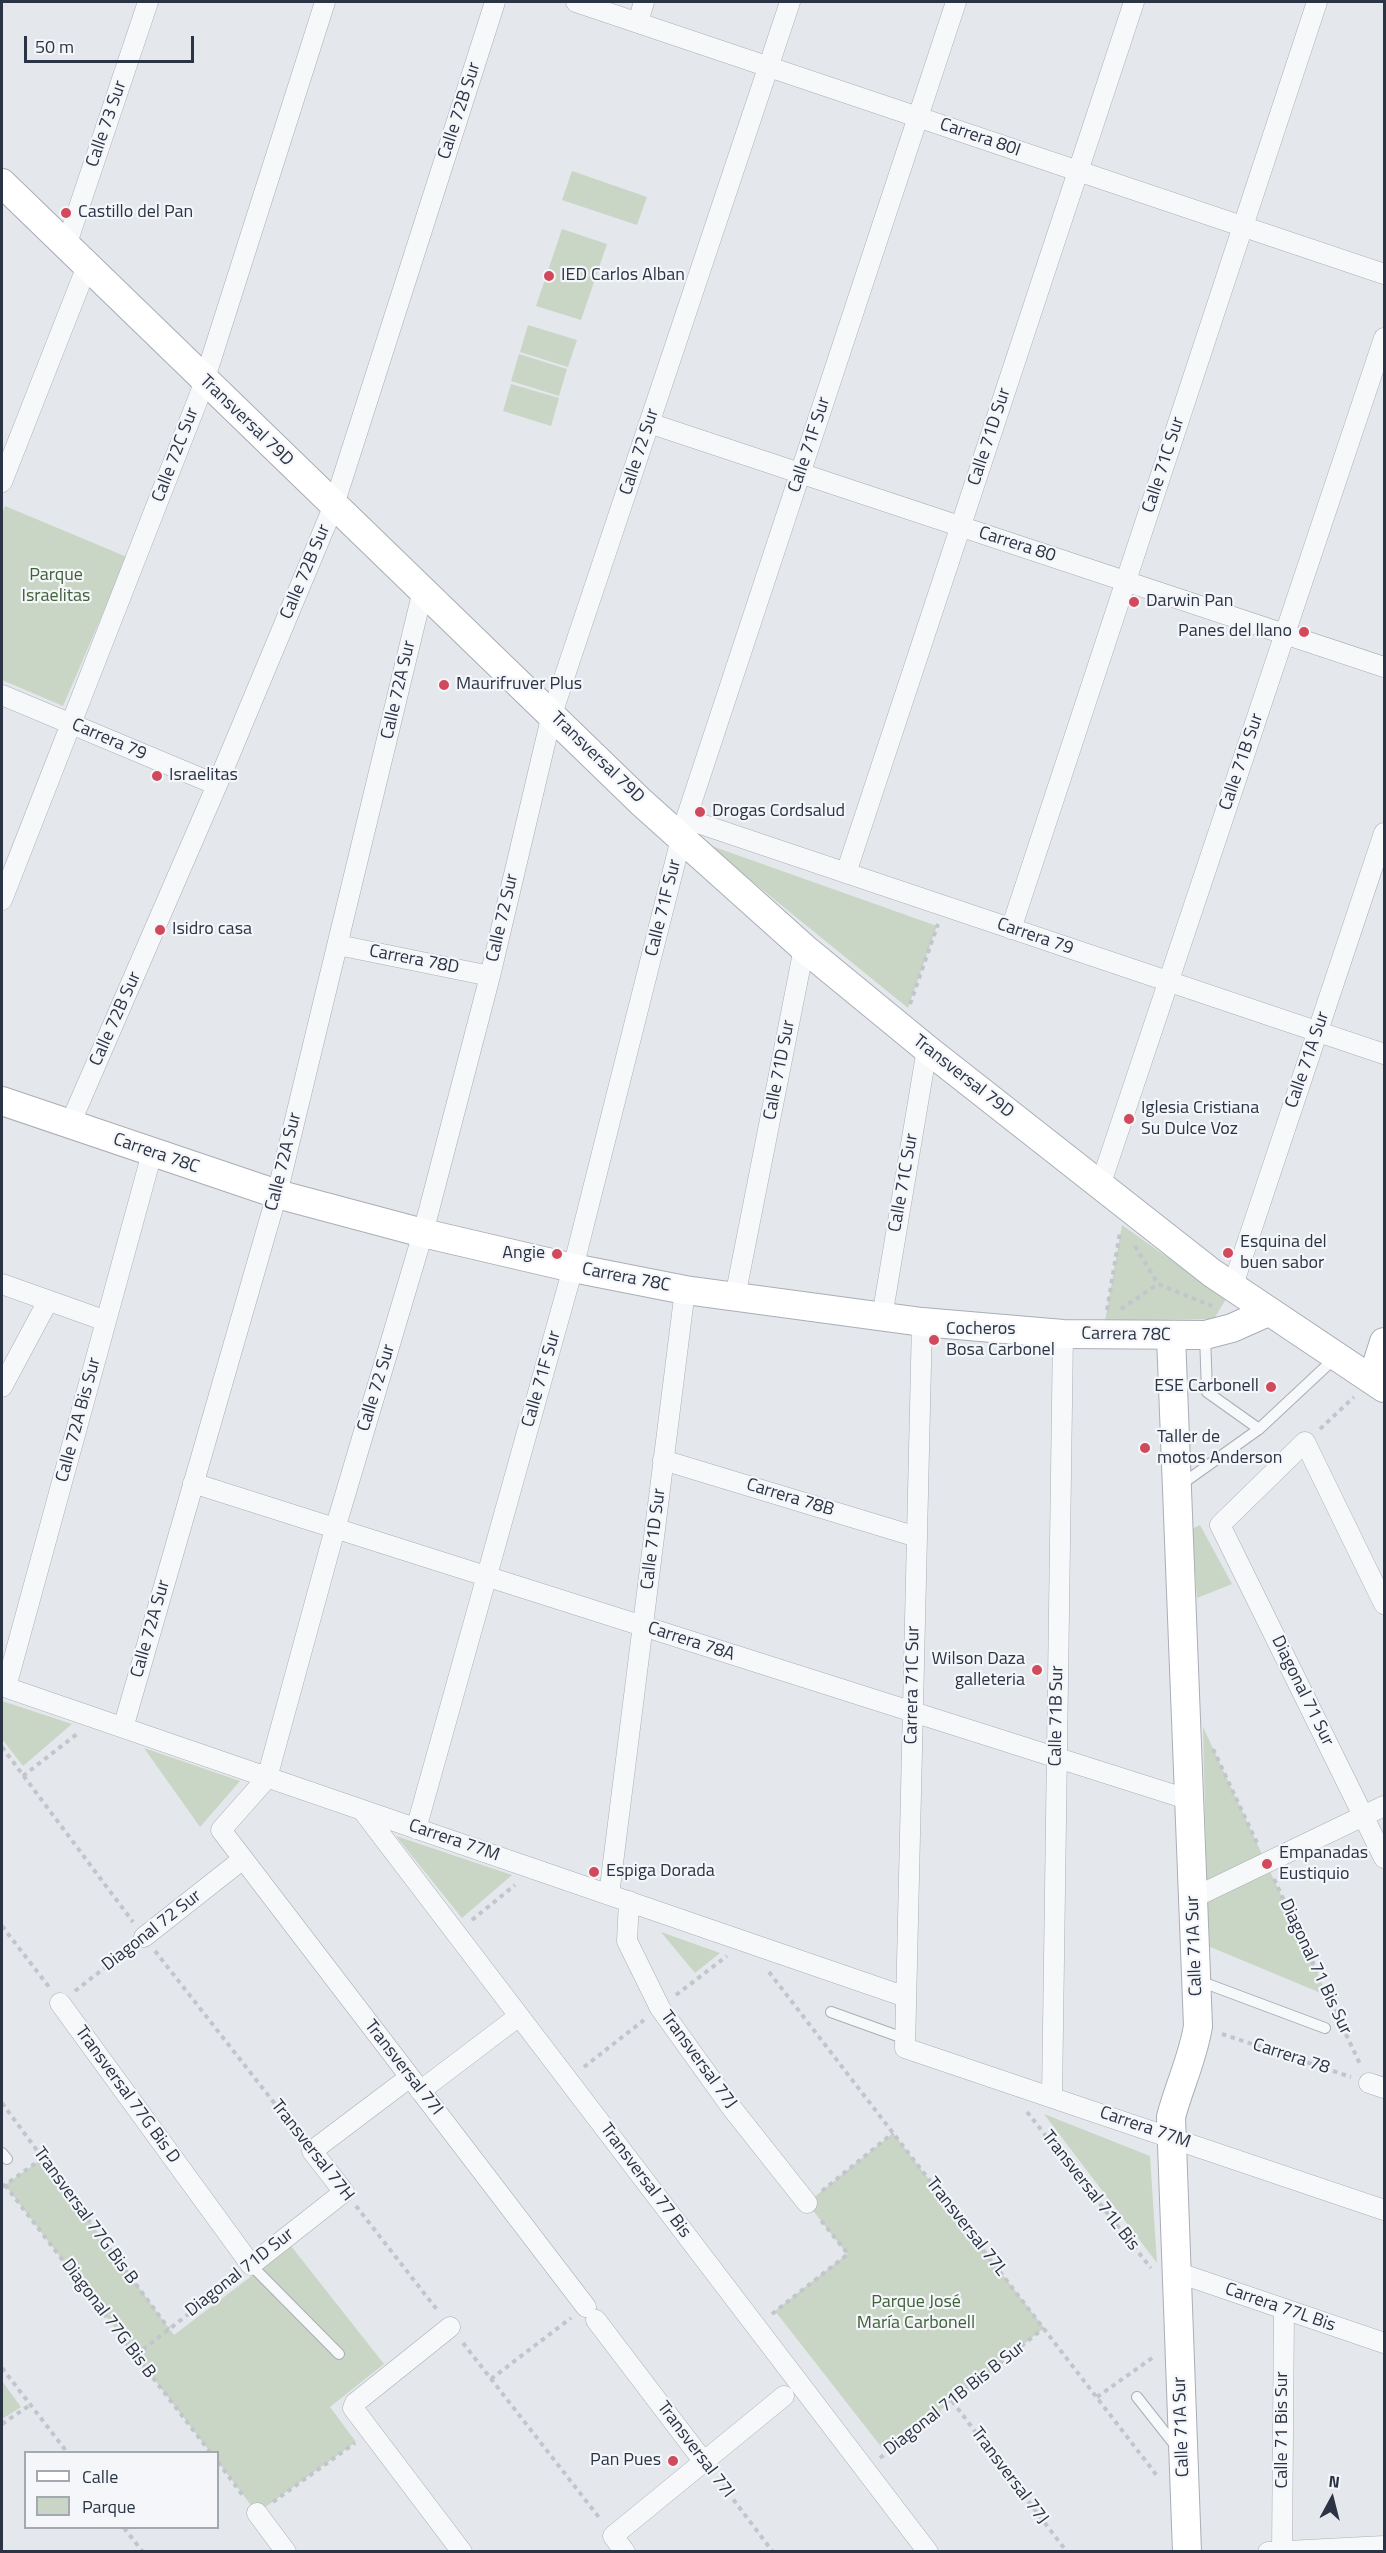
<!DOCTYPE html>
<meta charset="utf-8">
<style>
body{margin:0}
#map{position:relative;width:1386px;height:2553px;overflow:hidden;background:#e4e7ec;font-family:"Titillium Web",sans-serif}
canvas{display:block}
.frame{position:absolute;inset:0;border:3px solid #2b3445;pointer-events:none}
.legend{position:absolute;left:24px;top:2451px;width:195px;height:78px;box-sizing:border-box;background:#f4f6f9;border:2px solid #a4a8b1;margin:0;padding:8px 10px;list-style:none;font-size:18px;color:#2b3445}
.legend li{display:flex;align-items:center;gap:12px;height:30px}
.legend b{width:30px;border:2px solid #a4a8b1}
.north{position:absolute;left:1302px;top:2469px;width:60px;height:60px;-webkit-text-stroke:4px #f4f6f9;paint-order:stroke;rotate:7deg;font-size:16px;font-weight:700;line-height:24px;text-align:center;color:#2b3445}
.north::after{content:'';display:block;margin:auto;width:21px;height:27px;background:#2b3445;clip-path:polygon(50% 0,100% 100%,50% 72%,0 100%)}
.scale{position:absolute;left:24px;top:36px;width:170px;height:27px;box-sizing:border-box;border:3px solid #2b3445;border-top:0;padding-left:8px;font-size:18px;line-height:21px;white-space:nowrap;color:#2b3445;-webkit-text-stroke:4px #f4f6f9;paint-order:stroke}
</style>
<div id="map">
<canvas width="1386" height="2553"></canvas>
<div class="frame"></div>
<ul class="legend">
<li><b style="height:8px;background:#fff"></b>Calle</li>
<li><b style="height:16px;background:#c9d6c5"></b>Parque</li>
</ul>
<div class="north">N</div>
<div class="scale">50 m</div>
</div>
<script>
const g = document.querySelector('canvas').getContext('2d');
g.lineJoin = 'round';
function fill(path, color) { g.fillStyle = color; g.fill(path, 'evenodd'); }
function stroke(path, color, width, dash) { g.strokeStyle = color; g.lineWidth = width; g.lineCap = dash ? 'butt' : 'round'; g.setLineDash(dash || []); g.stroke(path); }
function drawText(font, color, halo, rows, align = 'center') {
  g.font = font + ' "Titillium Web",sans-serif'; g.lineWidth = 4.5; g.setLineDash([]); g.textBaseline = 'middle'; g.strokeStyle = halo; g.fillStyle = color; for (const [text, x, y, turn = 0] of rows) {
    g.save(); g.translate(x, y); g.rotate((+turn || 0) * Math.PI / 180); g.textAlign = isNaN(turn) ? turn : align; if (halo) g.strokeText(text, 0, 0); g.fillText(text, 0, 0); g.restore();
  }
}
fill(new Path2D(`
 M 572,171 L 647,197 L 637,225 L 562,200 Z
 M 562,229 L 607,244 L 581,320 L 536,306 Z
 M 528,325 L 577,340 L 568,367 L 520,352 Z
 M 519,354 L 567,369 L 559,396 L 511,381 Z
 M 511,384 L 559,398 L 551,426 L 503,411 Z
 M 5,506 L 127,557 L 63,706 L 2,680 L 2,514 Z
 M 706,844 L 937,926 L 908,1008 Z
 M 1122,1225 L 1226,1299 L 1214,1319 L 1105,1321 Z
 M 1200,1525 L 1232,1584 L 1197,1598 L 1192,1529 Z
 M 2,1701 L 72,1724 L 23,1766 L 2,1739 Z
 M 1203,1727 L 1328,1996 L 1208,1946 Z
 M 144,1748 L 240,1781 L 200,1827 Z
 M 396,1836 L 512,1875 L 462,1918 Z
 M 661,1932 L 720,1953 L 695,1973 Z
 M 1044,2114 L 1150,2156 L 1157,2263 Z
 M 893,2133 L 1044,2328 L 886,2453 L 775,2311 L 847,2254 L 807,2203 Z
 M 43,2158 L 174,2335 L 291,2246 L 384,2364 L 330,2407 L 356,2442 L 257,2513 L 218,2462 L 218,2452 L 210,2452 L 5,2185 Z
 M 2,2381 L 21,2407 L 2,2419 Z`), '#c9d6c5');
const lane = new Path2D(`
 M 1205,1335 L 1207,1392 L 1259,1429 L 1335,1358
 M 1179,1486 L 1259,1429
 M 1197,1983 L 1210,1985 L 1325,2028
 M 831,2012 L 906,2039
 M 2,2153 L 7,2159
 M 251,2265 L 339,2354
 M 1137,2397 L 1178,2449`);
const street = new Path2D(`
 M 576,2 L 1384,274
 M 638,22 L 644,2
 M 66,246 L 148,2
 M 649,423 L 1384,667
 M 2,482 L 87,266
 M 2,695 L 217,785
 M 686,819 L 1384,1054
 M 846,873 L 1134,2
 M 2,900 L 200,394 L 325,2
 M 1011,929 L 1317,2
 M 338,945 L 490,976
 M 70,1124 L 217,785 L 334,505 L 495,2
 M 1100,1186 L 1384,338
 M 2,1284 L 106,1321
 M 1232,1288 L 1384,833
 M 735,1297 L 804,948
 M 882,1317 L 927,1049
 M 922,1322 L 905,2048 L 1384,2210
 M 2,1387 L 48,1301
 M 663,1460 L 917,1537
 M 193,1483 L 1190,1800
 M 1384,1604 L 1305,1442 L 1220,1525 L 1384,1858
 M 2,1686 L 906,1997
 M 6,1687 L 152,1153
 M 123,1728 L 277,1194 L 423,590
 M 362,1810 L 928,2552
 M 416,1829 L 573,1268 L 686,819 L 956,2
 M 609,1895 L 685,1290
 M 1193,1898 L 1384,1806
 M 629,1901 L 627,1941 L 660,2008 L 731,2107 L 807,2203
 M 144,1937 L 243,1859
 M 60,2003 L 251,2265 L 344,2192 L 312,2151 L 410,2077
 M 1369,2083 L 1384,2088
 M 420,2091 L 519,2016
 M 1052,2097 L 1063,1334
 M 1176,2272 L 1384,2343
 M 586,2307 L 221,1830 L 267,1778 L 335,1529 L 423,1233 L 490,976 L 552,714 L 790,2
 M 596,2320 L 704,2462
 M 450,2327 L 355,2403 L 353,2408 L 462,2552
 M 257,2513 L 286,2552
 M 625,2552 L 613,2536 L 784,2396
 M 1268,2552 L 1384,2546
 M 1282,2552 L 1284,2309`);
const secondary = new Path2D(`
 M 2,183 L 641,802 L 804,948 L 927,1049 L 1212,1273 L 1384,1388
 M 2,1101 L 277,1194 L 423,1233 L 573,1268 L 685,1290 L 922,1322 L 1063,1334 L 1205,1335 L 1232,1328 L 1268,1312
 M 1171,1336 L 1198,2026 C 1193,2058 1179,2086 1171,2117 L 1187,2552
 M 1372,1380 L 1384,1342`);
stroke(lane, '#a9aeb7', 12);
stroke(street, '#a9aeb7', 21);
stroke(secondary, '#a9aeb7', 30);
stroke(new Path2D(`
 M 910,1004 L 938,924
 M 1135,1246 L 1158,1284 L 1212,1306
 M 1121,1309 L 1158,1284
 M 1107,1310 L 1120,1232
 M 1320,1429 L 1354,1397
 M 2,1747 L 133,1922
 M 1213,1749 L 1258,1845
 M 23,1776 L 77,1734
 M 1274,1879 L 1338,2017
 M 472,1920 L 515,1885
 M 2,1926 L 49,1987
 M 155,1951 L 301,2137
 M 769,1972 L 1158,2477
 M 75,1991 L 130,1948
 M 676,1995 L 727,1956
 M 1342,2026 L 1361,2066
 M 1222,2034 L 1351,2077
 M 584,2067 L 644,2020
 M 2,2103 L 169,2329
 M 1027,2112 L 1151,2268
 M 5,2185 L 210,2452
 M 2,2187 L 43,2158
 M 822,2191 L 893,2133
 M 356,2206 L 438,2311
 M 772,2314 L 848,2254 L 819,2218
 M 463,2343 L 601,2520
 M 136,2355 L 236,2277
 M 2,2368 L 67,2452
 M 491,2379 L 571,2318
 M 1097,2397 L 1155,2356
 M 952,2401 L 1067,2552
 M 2,2424 L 30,2405
 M 880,2458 L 1044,2328
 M 218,2462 L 244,2497
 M 717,2478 L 773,2552
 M 273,2502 L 355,2443
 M 124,2528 L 143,2552`), '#c2c5cb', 4, [4.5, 4.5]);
stroke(lane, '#f7f8fa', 10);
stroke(street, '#f7f8fa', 20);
stroke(secondary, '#fff', 28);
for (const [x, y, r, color] of [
 [66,213,6,"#d1495b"],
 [549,276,6,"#d1495b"],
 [1134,602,6,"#d1495b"],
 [1304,632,6,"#d1495b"],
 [444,685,6,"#d1495b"],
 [157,776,6,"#d1495b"],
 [700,812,6,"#d1495b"],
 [160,930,6,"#d1495b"],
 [1129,1119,6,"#d1495b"],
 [1228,1253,6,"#d1495b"],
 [557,1254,6,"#d1495b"],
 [934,1340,6,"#d1495b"],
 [1271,1387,6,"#d1495b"],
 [1145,1448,6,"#d1495b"],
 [1037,1670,6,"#d1495b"],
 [1267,1864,6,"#d1495b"],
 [594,1872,6,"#d1495b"],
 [673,2461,6,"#d1495b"]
]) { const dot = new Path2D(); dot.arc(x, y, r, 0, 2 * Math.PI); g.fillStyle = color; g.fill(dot); stroke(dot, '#f4f6f9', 2); }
drawText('18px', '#2b3445', '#f4f6f9', [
 ["Calle 72B Sur",460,111,-72],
 ["Calle 73 Sur",107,124,-71],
 ["Carrera 80I",980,138,19],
 ["Transversal 79D",246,421,44],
 ["Calle 71D Sur",990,437,-72],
 ["Calle 71F Sur",810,445,-72],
 ["Calle 72 Sur",640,452,-72],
 ["Calle 72C Sur",176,455,-69],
 ["Calle 71C Sur",1164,465,-72],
 ["Carrera 80",1017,545,18],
 ["Calle 72B Sur",306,572,-67],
 ["Calle 72A Sur",399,690,-77],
 ["Carrera 79",109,740,23],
 ["Transversal 79D",597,758,44],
 ["Calle 71B Sur",1242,762,-71],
 ["Calle 71F Sur",664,908,-76],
 ["Calle 72 Sur",503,918,-77],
 ["Carrera 79",1035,937,19],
 ["Carrera 78D",414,960,11],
 ["Calle 72B Sur",116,1019,-66],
 ["Calle 71A Sur",1308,1060,-71],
 ["Calle 71D Sur",780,1070,-79],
 ["Transversal 79D",963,1077,38],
 ["Carrera 78C",156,1154,19],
 ["Calle 72A Sur",284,1162,-76],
 ["Calle 71C Sur",904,1183,-80],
 ["Carrera 78C",626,1278,11],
 ["Carrera 78C",1126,1335,1],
 ["Calle 71F Sur",542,1379,-74],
 ["Calle 72 Sur",377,1388,-73],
 ["Calle 72A Bis Sur",79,1420,-75],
 ["Carrera 78B",790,1498,17],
 ["Calle 71D Sur",654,1539,-83],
 ["Calle 72A Sur",151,1629,-74],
 ["Carrera 78A",691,1642,18],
 ["Carrera 71C Sur",913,1685,-89],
 ["Diagonal 71 Sur",1302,1691,64],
 ["Calle 71B Sur",1057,1716,-89],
 ["Carrera 77M",454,1841,19],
 ["Diagonal 72 Sur",152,1931,-38],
 ["Calle 71A Sur",1195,1946,-92],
 ["Diagonal 71 Bis Sur",1315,1967,65],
 ["Carrera 78",1291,2057,18],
 ["Transversal 77J",698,2060,54],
 ["Transversal 77I",403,2068,52],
 ["Transversal 77G Bis D",127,2095,54],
 ["Carrera 77M",1145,2128,19],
 ["Transversal 77H",312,2151,52],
 ["Transversal 77 Bis",645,2181,53],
 ["Transversal 71L Bis",1090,2191,52],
 ["Transversal 77G Bis B",85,2216,54],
 ["Transversal 77L",966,2227,52],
 ["Diagonal 71D Sur",240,2273,-38],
 ["Carrera 77L Bis",1280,2308,19],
 ["Diagonal 77G Bis B",108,2319,53],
 ["Diagonal 71B Bis B Sur",955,2399,-38],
 ["Calle 71A Sur",1182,2427,-92],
 ["Calle 71 Bis Sur",1283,2430,-90],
 ["Transversal 77I",695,2450,53],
 ["Transversal 77J",1009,2476,53]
]);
drawText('18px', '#2b3445', '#f4f6f9', [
 ["Castillo del Pan",78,213],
 ["IED Carlos Alban",561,276],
 ["Darwin Pan",1146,602],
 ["Panes del llano",1292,632,"right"],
 ["Maurifruver Plus",456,685],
 ["Israelitas",169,776],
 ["Drogas Cordsalud",712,812],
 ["Isidro casa",172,930],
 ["Iglesia Cristiana",1141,1109],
 ["Su Dulce Voz",1141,1130],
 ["Esquina del",1240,1243],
 ["buen sabor",1240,1264],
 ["Angie",545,1254,"right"],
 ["Cocheros",946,1330],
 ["Bosa Carbonel",946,1351],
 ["ESE Carbonell",1259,1387,"right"],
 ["Taller de",1157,1438],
 ["motos Anderson",1157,1459],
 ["Wilson Daza",1025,1660,"right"],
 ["galleteria",1025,1681,"right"],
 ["Empanadas",1279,1854],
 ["Eustiquio",1279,1875],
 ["Espiga Dorada",606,1872],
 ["Pan Pues",661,2461,"right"]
], 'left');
drawText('18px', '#3f6138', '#f4f6f9', [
 ["Parque",56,576],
 ["Israelitas",56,597],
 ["Parque José",916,2303],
 ["María Carbonell",916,2324]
]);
</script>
